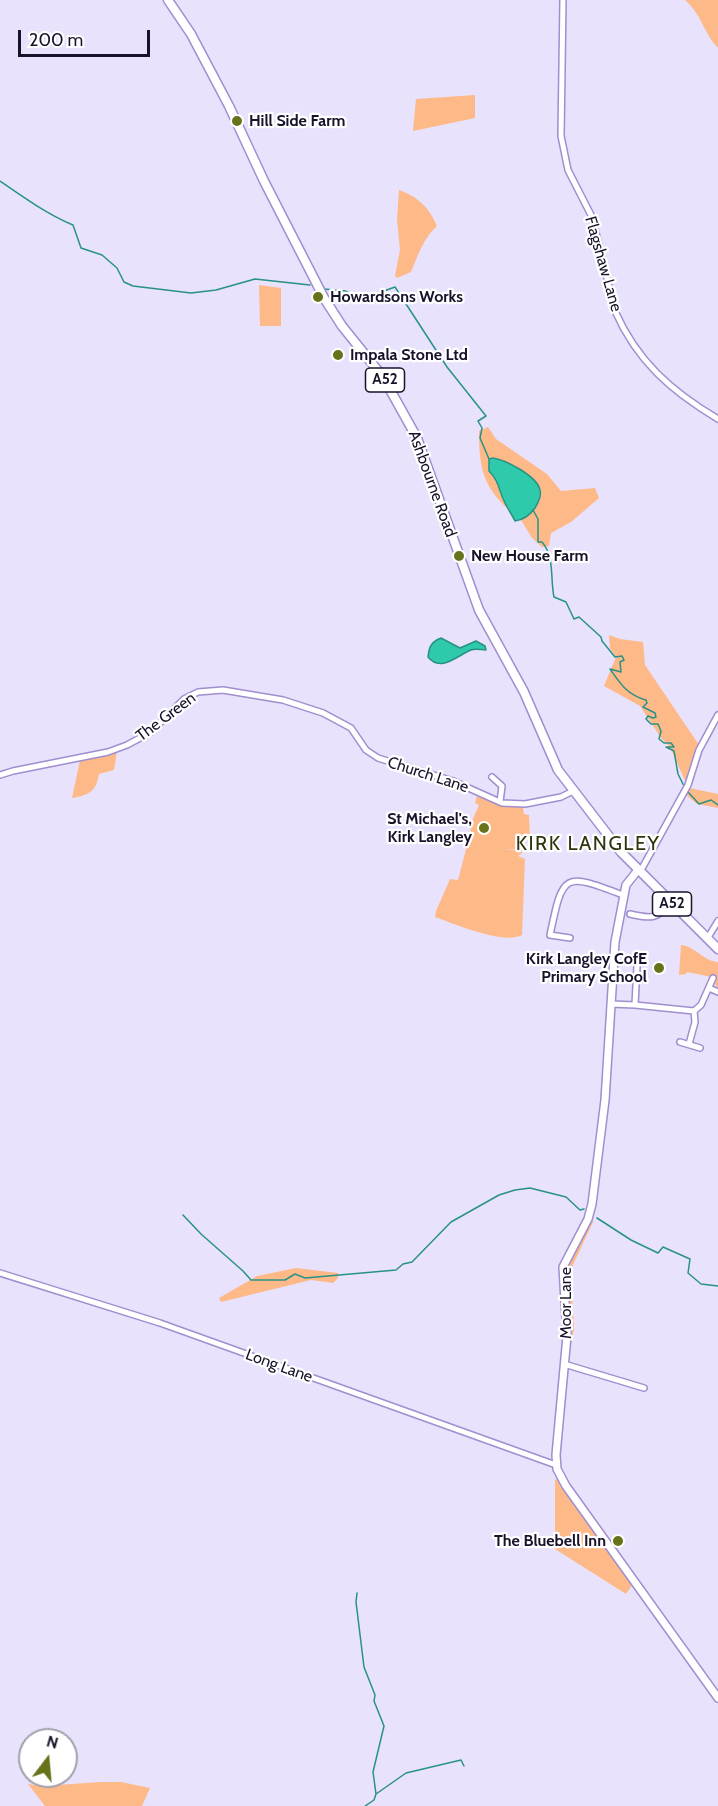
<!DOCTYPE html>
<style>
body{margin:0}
#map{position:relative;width:718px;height:1806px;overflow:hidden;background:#e8e2fd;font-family:Cabin,sans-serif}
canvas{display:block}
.north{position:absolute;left:18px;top:1728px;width:60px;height:60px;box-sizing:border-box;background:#fff;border:2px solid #a3a0aa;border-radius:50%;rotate:16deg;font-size:16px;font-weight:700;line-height:24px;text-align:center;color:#19122a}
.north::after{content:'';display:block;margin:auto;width:21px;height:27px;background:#67721b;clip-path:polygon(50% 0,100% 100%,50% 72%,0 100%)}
.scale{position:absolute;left:18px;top:30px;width:132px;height:27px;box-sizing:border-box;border:3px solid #19122a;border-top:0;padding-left:8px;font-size:18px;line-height:21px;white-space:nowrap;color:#19122a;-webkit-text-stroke:4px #fff;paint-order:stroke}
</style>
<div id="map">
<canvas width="718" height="1806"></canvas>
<div class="north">N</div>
<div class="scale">200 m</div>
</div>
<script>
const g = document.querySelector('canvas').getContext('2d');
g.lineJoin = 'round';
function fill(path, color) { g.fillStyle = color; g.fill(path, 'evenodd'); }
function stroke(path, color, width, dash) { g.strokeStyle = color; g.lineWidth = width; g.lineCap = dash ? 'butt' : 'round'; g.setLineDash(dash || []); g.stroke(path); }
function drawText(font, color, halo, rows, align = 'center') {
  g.font = font + ' Cabin,sans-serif'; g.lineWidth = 4.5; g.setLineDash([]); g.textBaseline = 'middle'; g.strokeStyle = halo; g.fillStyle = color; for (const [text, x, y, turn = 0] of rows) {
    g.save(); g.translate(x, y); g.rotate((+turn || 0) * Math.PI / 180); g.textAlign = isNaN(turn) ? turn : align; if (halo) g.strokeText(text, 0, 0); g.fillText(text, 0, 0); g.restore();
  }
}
fill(new Path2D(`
 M 685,0 L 718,0 L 718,48 C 703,32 702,15 685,0 Z
 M 475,95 L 475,118 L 413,131 L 416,99 Z
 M 399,190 C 418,197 429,207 437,226 C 423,239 418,255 411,272 L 397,278 L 395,276 L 400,250 L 397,219 Z
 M 259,285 L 281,288 L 281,326 L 260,326 Z
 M 488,427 L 496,439 L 547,474 L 561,491 L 595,488 L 599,498 L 571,522 L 551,533 L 549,546 L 542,547 L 532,538 L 521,520 L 533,511 L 489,471 C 499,482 501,498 509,510 C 482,486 479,465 479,431 Z
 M 609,635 L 620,639 L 643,642 L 645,665 L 699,745 L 686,783 L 670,747 L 661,738 L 640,706 L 604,686 L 616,657 L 610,648 Z
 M 117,752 L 114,770 L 99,774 C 96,792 89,795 72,798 L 80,760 Z
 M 689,788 L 718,794 L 718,808 L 697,804 L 686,795 Z
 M 477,796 L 503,806 L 523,807 L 524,814 L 529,815 L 530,839 L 525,839 L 525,849 L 503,849 L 522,850 L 522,853 L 518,856 L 525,859 L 522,935 C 503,945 455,924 435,917 L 436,911 L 450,879 L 458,880 L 468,842 L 472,841 L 470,825 L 479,805 L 475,803 Z
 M 681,945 C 695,946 703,961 718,962 L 718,989 L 715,984 L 716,978 L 687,972 L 686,974 L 679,975 Z
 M 590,1216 L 593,1219 L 593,1222 L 572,1267 L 571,1278 L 574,1328 L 571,1345 L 567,1347 L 565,1282 L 567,1262 Z
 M 296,1268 L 338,1273 L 338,1278 L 333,1283 L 311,1280 L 221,1302 L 219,1298 L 257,1276 Z
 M 557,1479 L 632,1585 L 626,1594 L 555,1549 L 555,1480 Z
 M 101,1782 L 121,1782 L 150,1788 L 142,1806 L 45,1806 L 28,1784 L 42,1786 Z`), '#feb988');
const water = new Path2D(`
 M 493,458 C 506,460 537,476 540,490 C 542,496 538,503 535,508 C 530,515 522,520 515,521 C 512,515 508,509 505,503 C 498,490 500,482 489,471 L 489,459 Z
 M 441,638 L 460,648 L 476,641 L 485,646 L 486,650 C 481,650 476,648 471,650 C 458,655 441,673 428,657 C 429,647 431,642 441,638 Z`);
fill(water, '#2fc9ac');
stroke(water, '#289285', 1.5);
stroke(new Path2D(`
 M 0,181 C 23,197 47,214 73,225 L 81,248 L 102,255 L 117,268 L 124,282 L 133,286 L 191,293 L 216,290 L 255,279 L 310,285
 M 324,289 L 346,291 L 359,300 L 395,287 L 447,367 L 486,416 L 478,421 L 482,428 L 480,438 L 489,459
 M 533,510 L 538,519 L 538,542 L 542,542 C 555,557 550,579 554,597 L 566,602 L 574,619 L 579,617 L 601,637 L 602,641 L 615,657 L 622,656 L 624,660 L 620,662 L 621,672 L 610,669 C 620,683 627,695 646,700 L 647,703 L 643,707 L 655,713 L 656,717 L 653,718 L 648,716 L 646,719 L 651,724 L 658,724 L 661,731 L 659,739 L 664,743 L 671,743 L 674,747 L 666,747 L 674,751 L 678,774 L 685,788
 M 688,792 L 699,804 L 711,800 L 718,805
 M 183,1215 L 201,1234 L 243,1271 L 251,1280 L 285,1280 L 295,1274 L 305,1278 L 396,1270 L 403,1264 L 412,1262 L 451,1222 L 499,1195 L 515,1190 L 530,1188 L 566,1197 L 580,1210 L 584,1209
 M 597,1218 L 631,1240 L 658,1253 L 663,1247 L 690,1259 L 688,1273 L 701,1284 L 718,1286
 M 357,1593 L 356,1602 L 364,1667 L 375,1695 L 374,1701 L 384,1726 L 373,1772 L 376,1794
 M 365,1806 L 374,1800 L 376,1794 L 406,1773 L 461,1760 L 464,1766`), '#289285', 1.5);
const minor = new Path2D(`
 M 563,0 L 561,136 L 568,170 L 592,217 L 615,311 C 637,361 671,391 718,419
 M 0,775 L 13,771 L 108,752 L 127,745 L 151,732 L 184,699 L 198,692 L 223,690 L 283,700 L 323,713 L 351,728 L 366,750 L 378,758 L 453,781 L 502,803 L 525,804 L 561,797 L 573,791
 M 492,777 L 502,786 L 500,802
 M 640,872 L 688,785 L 699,750 L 718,715
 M 630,914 C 651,919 656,919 672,904
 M 570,938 L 550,935 C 563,873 563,872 623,895
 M 707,939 L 718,921
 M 709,988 L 718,992
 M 611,1004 L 635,1005 L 637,966
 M 635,1005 L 694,1011 L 701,1005 L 713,978
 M 680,1042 L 700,1048
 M 689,1044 L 695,1022 L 694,1011
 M 0,1273 L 160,1323 L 556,1465
 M 564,1364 L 644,1388`);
const major = new Path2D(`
 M 638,870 L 626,885 L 615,942 L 605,1100 L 592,1204 L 588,1219 L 563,1267 L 567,1336 L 556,1455 L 557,1469 L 566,1486 L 718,1698`);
const highway = new Path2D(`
 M 168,0 L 191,34 L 229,106 L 264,181 L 324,298 L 342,326 L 383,377 L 417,438 L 479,610 L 524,692 L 558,770 L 621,852 L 718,949`);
stroke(minor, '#a08ecf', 8);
stroke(major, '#a08ecf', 10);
stroke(highway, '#a08ecf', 11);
stroke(minor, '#fff', 5);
stroke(major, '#fff', 7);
stroke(highway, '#fff', 8);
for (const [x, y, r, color] of [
 [237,121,6,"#67721b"],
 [318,297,6,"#67721b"],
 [338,355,6,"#67721b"],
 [459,556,6,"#67721b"],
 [484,828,6,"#67721b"],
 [659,968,6,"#67721b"],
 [618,1541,6,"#67721b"]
]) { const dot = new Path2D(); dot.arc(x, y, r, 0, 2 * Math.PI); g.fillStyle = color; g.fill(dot); stroke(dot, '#fff', 2); }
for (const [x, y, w] of [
 [385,380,39],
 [672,904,39]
]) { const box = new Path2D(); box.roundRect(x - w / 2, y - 12, w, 24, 4.5); g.fillStyle = '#fff'; g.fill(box); stroke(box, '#19122a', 1.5); }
drawText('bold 15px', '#19122a', null, [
 ["A52",385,380],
 ["A52",672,904]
]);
drawText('bold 16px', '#19122a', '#fff', [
 ["Hill Side Farm",249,121],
 ["Howardsons Works",330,297],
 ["Impala Stone Ltd",350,355],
 ["New House Farm",471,556],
 ["St Michael's,",472,819,"right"],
 ["Kirk Langley",472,837,"right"],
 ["Kirk Langley CofE",647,959,"right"],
 ["Primary School",647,977,"right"],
 ["The Bluebell Inn",606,1541,"right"]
], 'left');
drawText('16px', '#19122a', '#fff', [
 ["Flagshaw Lane",603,264,74],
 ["Ashbourne Road",432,484,70],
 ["The Green",166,717,-37],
 ["Church Lane",428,775,18],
 ["Moor Lane",566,1303,-90],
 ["Long Lane",279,1366,20]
]);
g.letterSpacing = '1.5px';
drawText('20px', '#30350d', '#fff', [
 ["KIRK LANGLEY",588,844]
]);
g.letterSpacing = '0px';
</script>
